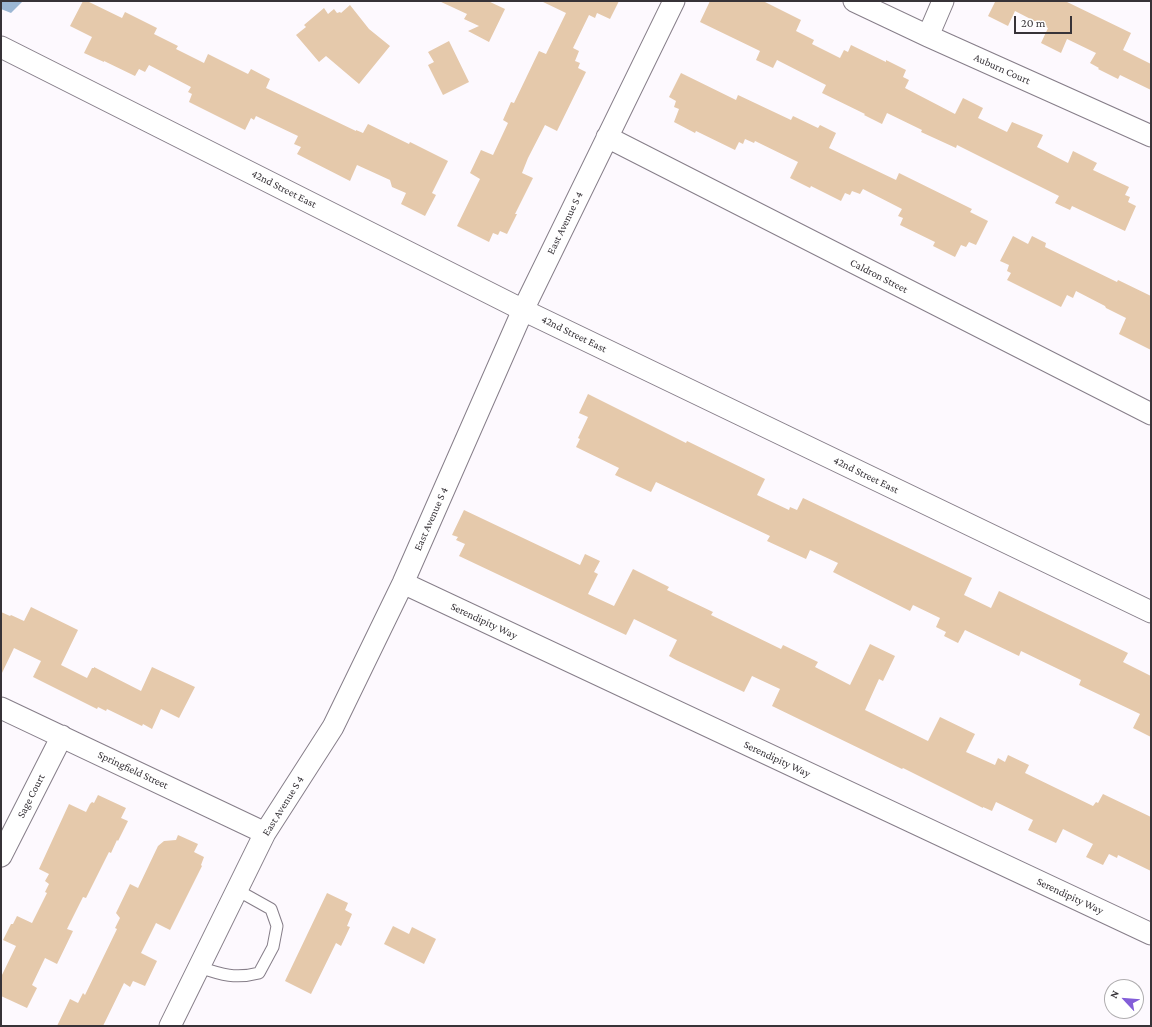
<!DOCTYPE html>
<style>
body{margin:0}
#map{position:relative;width:1152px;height:1027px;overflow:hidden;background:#fdf9fe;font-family:"Crimson Pro",serif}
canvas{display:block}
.frame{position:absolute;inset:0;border:2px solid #373338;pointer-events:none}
.north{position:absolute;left:1104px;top:979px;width:40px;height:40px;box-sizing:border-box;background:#fff;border:1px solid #afadaf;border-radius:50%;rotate:296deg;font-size:11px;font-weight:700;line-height:16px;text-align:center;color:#373338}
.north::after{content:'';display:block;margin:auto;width:14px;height:18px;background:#835ed8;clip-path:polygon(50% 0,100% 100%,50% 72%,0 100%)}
.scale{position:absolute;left:1014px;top:16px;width:58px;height:18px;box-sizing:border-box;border:2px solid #373338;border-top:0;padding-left:5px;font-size:12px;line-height:14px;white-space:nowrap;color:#373338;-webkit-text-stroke:3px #fff;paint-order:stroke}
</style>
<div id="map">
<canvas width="1152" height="1027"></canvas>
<div class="frame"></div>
<div class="north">N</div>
<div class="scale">20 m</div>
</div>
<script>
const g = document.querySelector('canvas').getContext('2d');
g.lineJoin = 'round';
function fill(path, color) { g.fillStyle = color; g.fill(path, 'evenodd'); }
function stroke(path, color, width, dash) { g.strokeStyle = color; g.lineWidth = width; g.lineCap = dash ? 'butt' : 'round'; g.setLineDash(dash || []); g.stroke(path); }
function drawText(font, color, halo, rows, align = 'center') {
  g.font = font + ' "Crimson Pro",serif'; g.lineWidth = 3; g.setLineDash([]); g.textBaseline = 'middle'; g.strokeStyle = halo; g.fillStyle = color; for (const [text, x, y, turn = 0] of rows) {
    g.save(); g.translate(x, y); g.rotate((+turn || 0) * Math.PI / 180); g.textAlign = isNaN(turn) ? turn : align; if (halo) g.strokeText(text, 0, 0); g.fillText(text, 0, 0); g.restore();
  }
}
fill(new Path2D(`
 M 1,1 L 23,1 L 11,13 L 1,9 Z`), '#9cb7d4');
fill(new Path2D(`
 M 83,1 L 87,1 L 122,18 L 125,12 L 157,28 L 154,34 L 178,46 L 176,49 L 204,63 L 208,54 L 248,74 L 251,69 L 270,79 L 266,88 L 356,131 L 356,130 L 363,133 L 368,124 L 409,144 L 410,142 L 448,161 L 432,193 L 436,195 L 425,216 L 401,204 L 406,193 L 392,187 L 390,180 L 357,165 L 350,181 L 297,154 L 301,147 L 294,144 L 298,136 L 256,116 L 254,120 L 251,118 L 245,130 L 189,102 L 192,94 L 188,92 L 191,87 L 149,65 L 145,72 L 139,69 L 135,76 L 104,61 L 104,62 L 84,53 L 92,37 L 70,26 Z
 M 439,1 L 488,1 L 505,9 L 489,42 L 468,31 L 479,26 L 464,19 L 467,14 Z
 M 541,1 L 619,1 L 610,19 L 597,13 L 595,18 L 589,15 L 573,48 L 579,51 L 575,61 L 580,63 L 578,68 L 586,72 L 557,131 L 545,125 L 528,158 L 522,173 L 533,178 L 515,214 L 517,214 L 507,234 L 500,231 L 498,235 L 493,233 L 489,242 L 457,226 L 480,179 L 470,173 L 481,150 L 493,155 L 508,123 L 503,120 L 511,102 L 514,103 L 539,51 L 546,54 L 566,13 Z
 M 710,1 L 763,1 L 801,20 L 796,31 L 814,40 L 812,44 L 840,58 L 844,50 L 848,52 L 851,45 L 886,62 L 886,60 L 906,70 L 903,77 L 909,80 L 905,88 L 955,114 L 963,98 L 983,108 L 978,118 L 1007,132 L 1012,122 L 1043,135 L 1037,147 L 1068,163 L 1073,151 L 1097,163 L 1093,170 L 1129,187 L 1125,195 L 1130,197 L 1128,202 L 1136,206 L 1125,231 L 1072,206 L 1070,210 L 1055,203 L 1059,196 L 957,145 L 956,148 L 921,132 L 922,130 L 887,113 L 882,124 L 864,115 L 865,114 L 822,93 L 826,85 L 777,60 L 773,68 L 756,60 L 760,51 L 700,22 Z
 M 994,1 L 1065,1 L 1131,33 L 1123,50 L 1151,64 L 1151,90 L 1120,75 L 1118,79 L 1098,69 L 1099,68 L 1090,63 L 1096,53 L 1067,39 L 1061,53 L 1041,43 L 1048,28 L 1015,11 L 1008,26 L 988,16 L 995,2 Z
 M 350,5 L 369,29 L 390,46 L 359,84 L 326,56 L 319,62 L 296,35 L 306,27 L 304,25 L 324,8 L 328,14 L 334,9 L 337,13 L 340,12 L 341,13 Z
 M 449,41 L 469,82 L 443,95 L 428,65 L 434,62 L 428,52 Z
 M 681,73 L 736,100 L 738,95 L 791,120 L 793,116 L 818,128 L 820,125 L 836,133 L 829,148 L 896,180 L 899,173 L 972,209 L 970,212 L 988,221 L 976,245 L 969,242 L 966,247 L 961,245 L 955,257 L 933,246 L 935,242 L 900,225 L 903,218 L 898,216 L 902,209 L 863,189 L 860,194 L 852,191 L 850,195 L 845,193 L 841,201 L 811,186 L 810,188 L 790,178 L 798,162 L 755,141 L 754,143 L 745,139 L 743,144 L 739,142 L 735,150 L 696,131 L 695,133 L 674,122 L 679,109 L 674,107 L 676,101 L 669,97 Z
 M 1013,236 L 1028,244 L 1032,236 L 1046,243 L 1045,247 L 1117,282 L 1118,280 L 1151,296 L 1151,350 L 1119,334 L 1126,318 L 1106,308 L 1105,306 L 1076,291 L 1073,298 L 1067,295 L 1061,307 L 1007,280 L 1011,273 L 1007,271 L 1009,265 L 1000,261 Z
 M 588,394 L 686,443 L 687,441 L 765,479 L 757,495 L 789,510 L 790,507 L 797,510 L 803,498 L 972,578 L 964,595 L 991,608 L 999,591 L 1128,653 L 1123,662 L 1151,676 L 1151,737 L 1133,728 L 1140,714 L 1079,685 L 1081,680 L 1021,651 L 1019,656 L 965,630 L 958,643 L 944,636 L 946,632 L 936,627 L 940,618 L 913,605 L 910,611 L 833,572 L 838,563 L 810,550 L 806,559 L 767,541 L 770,536 L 656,482 L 651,492 L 615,475 L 619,468 L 576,447 L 580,439 L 578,438 L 588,417 L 579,413 Z
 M 464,510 L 580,565 L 585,554 L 600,561 L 594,572 L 598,574 L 588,594 L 614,606 L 633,569 L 669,587 L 667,590 L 713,612 L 711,615 L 781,649 L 783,645 L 818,662 L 815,667 L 850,685 L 870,644 L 895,656 L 883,681 L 879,679 L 865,710 L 928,741 L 940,717 L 975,734 L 966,752 L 995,765 L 998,758 L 1005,762 L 1008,755 L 1029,765 L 1025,773 L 1093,806 L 1096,802 L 1098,803 L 1103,794 L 1151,817 L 1151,871 L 1118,855 L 1117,858 L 1109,854 L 1103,865 L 1086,857 L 1093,844 L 1063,829 L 1056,843 L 1028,830 L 1033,820 L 996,802 L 992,811 L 983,807 L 983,808 L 903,768 L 902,769 L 772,706 L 780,689 L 752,676 L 744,692 L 676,660 L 669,656 L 677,640 L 634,619 L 626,635 L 459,556 L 465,544 L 456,540 L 458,537 L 452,535 Z
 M 31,607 L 78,630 L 61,665 L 87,678 L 92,668 L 94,668 L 94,667 L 141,691 L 152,667 L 195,687 L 179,718 L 161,709 L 152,729 L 143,724 L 142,726 L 107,709 L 106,711 L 98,707 L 97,709 L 33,677 L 41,661 L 14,648 L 1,675 L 1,612 L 10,616 L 11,615 L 24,621 Z
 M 98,795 L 126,808 L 121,818 L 128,821 L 118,841 L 117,840 L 111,853 L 109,852 L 86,898 L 83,897 L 67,929 L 73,931 L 57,964 L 45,958 L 32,985 L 37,988 L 27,1008 L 1,996 L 1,977 L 16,946 L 3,940 L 11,924 L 13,924 L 17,916 L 32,923 L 47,893 L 45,892 L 49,884 L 45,881 L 49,874 L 39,869 L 69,804 L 86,812 L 90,804 L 92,802 L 94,803 Z
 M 178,835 L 198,844 L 194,852 L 204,857 L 201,865 L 202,866 L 170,930 L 156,923 L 141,953 L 157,961 L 145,986 L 133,981 L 130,987 L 124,983 L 103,1026 L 57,1026 L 70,999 L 78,1003 L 83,993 L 85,995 L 117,929 L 115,928 L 120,918 L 116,913 L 130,884 L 138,888 L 158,846 L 164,841 L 176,840 Z
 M 327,893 L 348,903 L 345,910 L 352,914 L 347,926 L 350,927 L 341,946 L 336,943 L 311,994 L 285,981 Z
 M 393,926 L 409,934 L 412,927 L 436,939 L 424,964 L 384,944 Z`), '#e5c9ab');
const lane = new Path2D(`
 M 199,967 C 222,975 236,979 259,973 L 273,947 L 277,926 L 271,909 L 237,890`);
const street = new Path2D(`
 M 854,1 L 928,36 L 1151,136
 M 928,36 L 943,1
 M 1,47 L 523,310 L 1151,612
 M 607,137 L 1151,414
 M 403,583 L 1151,934
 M 1,708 L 265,833
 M 1,856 L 62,736
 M 170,1026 L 265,833 L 333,727 L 403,583 L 523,310 L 674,1`);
stroke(lane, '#867e89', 13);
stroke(street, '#867e89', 23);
stroke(lane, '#fff', 11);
stroke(street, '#fff', 21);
drawText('11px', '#373338', '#fff', [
 ["Auburn Court",1002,69,24],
 ["42nd Street East",284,189,27],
 ["East Avenue S 4",565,223,-64],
 ["Caldron Street",879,276,27],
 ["42nd Street East",574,334,26],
 ["42nd Street East",866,475,26],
 ["East Avenue S 4",431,519,-66],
 ["Serendipity Way",484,621,25],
 ["Serendipity Way",777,759,25],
 ["Springfield Street",133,770,25],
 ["Sage Court",31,796,-63],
 ["East Avenue S 4",283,806,-58],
 ["Serendipity Way",1070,896,25]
]);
</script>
